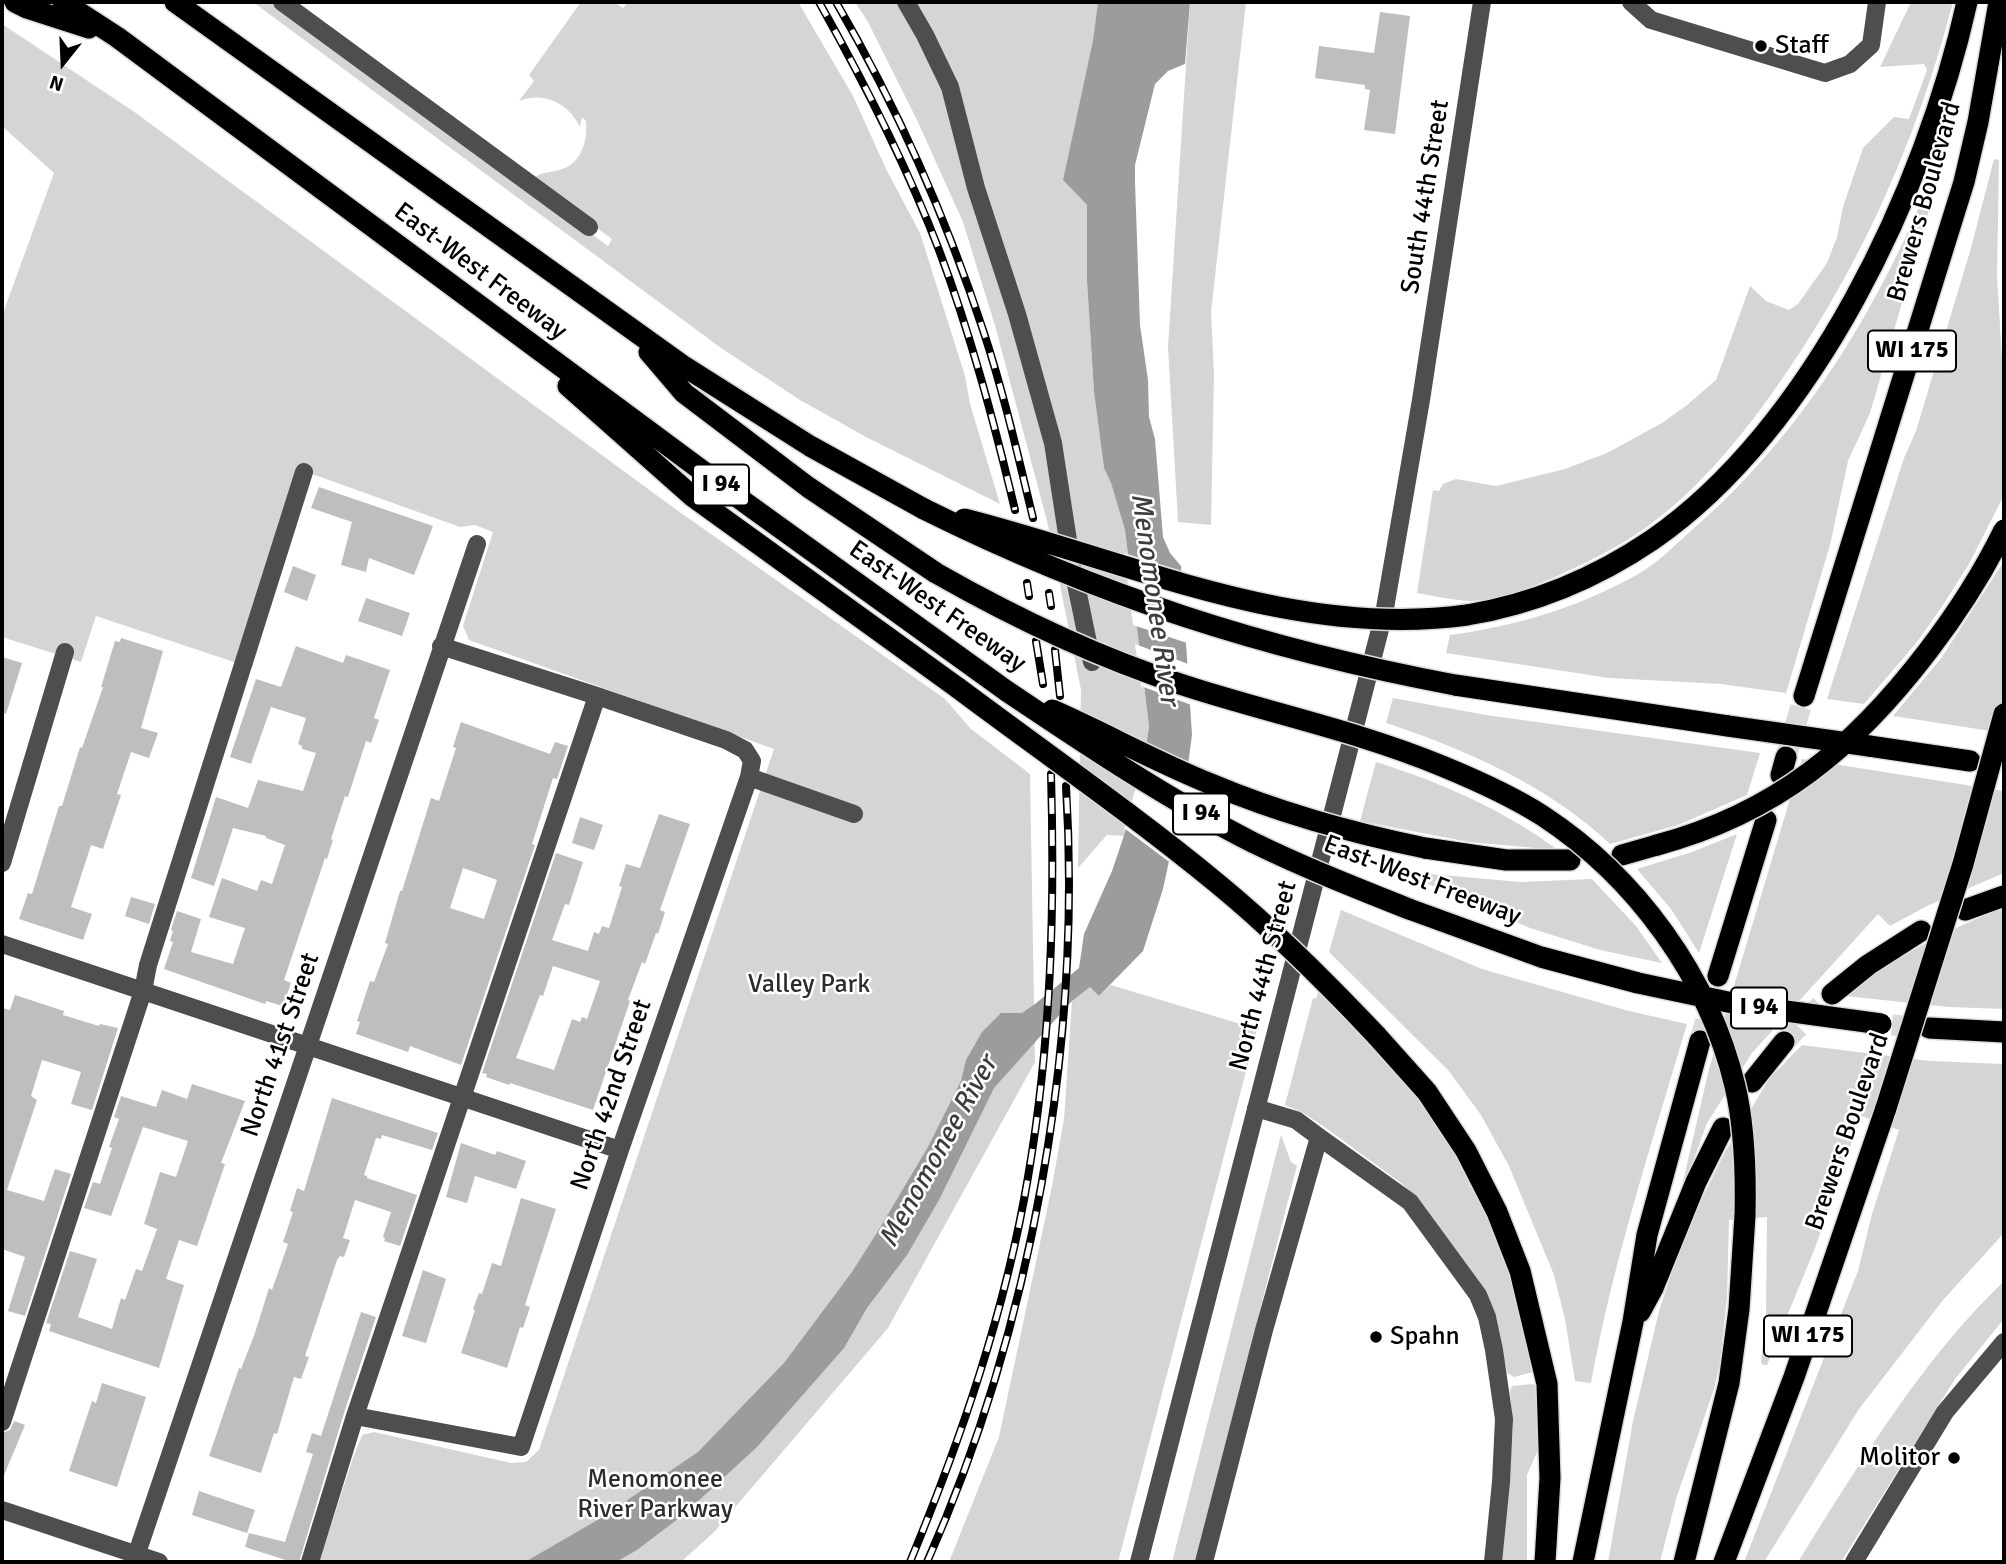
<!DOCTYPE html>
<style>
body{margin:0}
#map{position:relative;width:2006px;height:1564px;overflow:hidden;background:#fff;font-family:Signika,sans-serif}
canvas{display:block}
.frame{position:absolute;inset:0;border:4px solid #000;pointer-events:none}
.north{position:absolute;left:28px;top:28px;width:70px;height:70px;-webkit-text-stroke:5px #fff;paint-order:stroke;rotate:198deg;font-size:19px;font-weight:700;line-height:28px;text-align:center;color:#000}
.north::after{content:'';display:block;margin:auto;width:24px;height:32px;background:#000;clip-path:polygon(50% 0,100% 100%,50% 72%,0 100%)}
</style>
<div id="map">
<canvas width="2006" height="1564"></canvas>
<div class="frame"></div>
<div class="north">N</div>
</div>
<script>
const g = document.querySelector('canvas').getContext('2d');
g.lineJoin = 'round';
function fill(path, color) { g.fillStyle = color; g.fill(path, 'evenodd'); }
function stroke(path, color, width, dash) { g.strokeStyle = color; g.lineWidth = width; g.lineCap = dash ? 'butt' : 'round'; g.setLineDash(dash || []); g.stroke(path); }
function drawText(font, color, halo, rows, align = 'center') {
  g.font = font + ' Signika,sans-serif'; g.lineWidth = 5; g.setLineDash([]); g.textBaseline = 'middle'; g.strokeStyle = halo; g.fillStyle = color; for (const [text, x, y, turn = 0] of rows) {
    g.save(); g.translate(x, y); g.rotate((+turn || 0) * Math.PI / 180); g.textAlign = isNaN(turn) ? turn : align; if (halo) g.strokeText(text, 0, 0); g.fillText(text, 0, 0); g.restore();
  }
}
fill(new Path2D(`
 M 253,2 L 272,2 L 608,246 L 612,239 L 532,179 C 540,172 549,173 559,170 C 581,165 588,141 586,121 L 582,117 L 580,127 C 569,104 544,91 519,101 L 534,81 L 529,75 L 581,2 L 614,2 L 623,8 L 628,2 L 798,2 L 853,96 L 887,171 L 920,233 L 965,376 L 970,404 L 1000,504 L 866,437 L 800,400 L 721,348 Z
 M 855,2 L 1098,2 L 1093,40 L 1063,180 L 1087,205 L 1087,281 L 1094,392 L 1104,468 L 1111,483 L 1125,530 L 1149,726 L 1141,785 L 1126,836 L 1107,835 L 1078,868 L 1081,690 L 1048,525 L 996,329 L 963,222 L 917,120 L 868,22 Z
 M 1190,2 L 1246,2 L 1211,312 L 1214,374 L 1211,525 L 1178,522 L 1168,347 Z
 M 1911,2 L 1953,2 C 1916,145 1855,279 1768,399 C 1733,447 1693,494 1644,529 C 1621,545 1596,558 1570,570 C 1543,583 1500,601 1469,601 C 1452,600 1434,596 1417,593 L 1433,490 L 1439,491 L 1443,484 L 1456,479 L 1496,486 L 1565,469 L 1607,453 L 1662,423 L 1687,405 L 1716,380 L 1750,286 L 1766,301 L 1789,310 L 1798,304 L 1827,263 L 1837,237 L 1843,207 L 1863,148 L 1894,117 L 1909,119 L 1927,70 L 1924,64 L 1880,67 Z
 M 2,24 L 133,111 L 674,508 L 945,699 L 971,729 L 1030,774 L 1035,1062 L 888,1328 L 714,1532 L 681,1562 L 319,1562 L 353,1458 L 362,1435 L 374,1432 L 511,1463 L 526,1462 L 539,1450 L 774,749 L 469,640 L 463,626 L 493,532 L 475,525 L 460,527 L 312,474 L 252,668 L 96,616 L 81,662 L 2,637 L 2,316 L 54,173 L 2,126 Z
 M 1943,147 L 1947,148 L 1870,413 L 1848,461 L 1830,545 L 1786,693 L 1721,684 L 1609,678 L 1446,653 L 1450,635 C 1517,626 1580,607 1640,573 C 1659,562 1676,544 1693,529 C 1809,429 1890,290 1943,147 Z
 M 1994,159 L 1999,160 L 1997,276 L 2004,393 L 2004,495 L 1969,564 L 1941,608 L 1917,642 L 1864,704 L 1827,699 L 1904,458 L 1916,431 L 1971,248 Z
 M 2004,561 L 2004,733 L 1893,716 L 1942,657 Z
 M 1393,698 L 1486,715 L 1760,753 L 1747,795 L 1678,825 L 1610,844 C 1549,786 1465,749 1386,723 Z
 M 1802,759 L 2004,791 L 2004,873 L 1927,906 L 1890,926 L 1878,914 L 1752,1053 L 1707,1123 L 1684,1187 L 1682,1186 L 1709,1069 Z
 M 1376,762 C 1440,782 1504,810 1558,850 L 1469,842 L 1360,821 Z
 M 1737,834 L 1699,953 L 1671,909 L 1637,869 L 1692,852 Z
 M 1431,874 L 1520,882 L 1592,879 L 1636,926 L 1662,963 L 1600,950 L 1530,928 L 1428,884 Z
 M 2004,908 L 2004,1009 L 1948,1007 L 1846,996 C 1892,958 1948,929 2004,908 Z
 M 1341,910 L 1482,969 L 1629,1011 L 1687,1024 C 1652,1143 1613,1261 1591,1383 L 1575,1381 L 1565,1319 L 1554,1275 L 1509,1166 L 1481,1115 L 1448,1070 L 1329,952 Z
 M 1111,985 L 1257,1029 L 1118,1562 L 949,1562 L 999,1437 L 1052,1186 L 1064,1119 L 1072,1001 L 1090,986 L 1099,996 Z
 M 1318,992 C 1351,1024 1387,1056 1415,1093 C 1462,1153 1497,1225 1518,1298 C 1525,1322 1528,1347 1533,1372 L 1514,1377 L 1507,1373 L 1489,1298 L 1422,1203 L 1401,1183 L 1326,1128 L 1303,1113 L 1285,1105 L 1313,998 L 1316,999 Z
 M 1802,1045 L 1930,1061 L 2004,1064 L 2004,1233 L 1943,1300 L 1859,1409 L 1764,1562 L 1744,1562 L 1858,1271 L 1872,1214 L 1899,1130 L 1861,1116 L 1815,1248 L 1767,1365 L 1763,1365 L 1761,1362 L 1766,1316 L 1767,1217 L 1729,1220 L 1727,1297 L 1720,1363 L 1714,1389 L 1676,1499 L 1660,1562 L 1608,1562 L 1633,1421 L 1659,1311 L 1684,1235 L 1725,1152 L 1769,1079 Z
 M 1281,1135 L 1291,1162 L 1297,1166 L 1195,1562 L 1172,1562 Z
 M 2004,1281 L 2004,1319 L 1955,1379 L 1841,1562 L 1798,1562 C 1859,1464 1920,1362 2004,1281 Z
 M 1532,1384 L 1535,1385 L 1541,1443 L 1527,1475 L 1527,1562 L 1501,1562 L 1513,1428 L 1510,1391 L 1512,1386 Z`), '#d5d5d5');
fill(new Path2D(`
 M 1098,2 L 1190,2 L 1185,64 L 1168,71 L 1155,84 L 1135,165 L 1135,182 L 1140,325 L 1148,380 L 1149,417 L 1155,439 L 1163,537 L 1170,553 L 1181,566 L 1192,735 L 1185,787 L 1163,889 L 1143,951 L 1099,996 L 1090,987 L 1072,1001 L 994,1088 L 939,1200 L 907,1255 L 867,1308 L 844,1348 L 757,1447 L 683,1515 L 637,1550 L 616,1562 L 525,1562 L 601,1518 L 698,1452 L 784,1363 L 852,1272 L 878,1231 L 928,1147 L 961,1081 L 966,1060 L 982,1032 L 1001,1013 L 1022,1013 L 1035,1004 L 1079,968 L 1084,934 L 1112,871 L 1141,785 L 1149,726 L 1125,530 L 1111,483 L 1104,468 L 1094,392 L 1087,281 L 1087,205 L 1063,180 L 1093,40 Z`), '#9c9c9c');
fill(new Path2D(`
 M 1124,553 L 1185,572 L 1190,644 L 1133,625 Z
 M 1135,644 L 1191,665 L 1194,706 L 1141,686 Z
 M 1143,742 L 1191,765 L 1172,864 L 1124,828 L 1137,784 Z`), '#fff');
fill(new Path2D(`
 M 1380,12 L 1410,16 L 1395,134 L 1364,130 L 1370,90 L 1365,89 L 1365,85 L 1315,78 L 1319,46 L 1374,53 Z
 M 319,487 L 433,526 L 414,575 L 369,558 L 366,572 L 341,565 L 352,522 L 311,508 Z
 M 293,566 L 316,575 L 307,601 L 284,592 Z
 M 366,598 L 410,613 L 402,636 L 358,621 Z
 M 121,638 L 163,651 L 141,728 L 158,733 L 149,758 L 131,752 L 117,794 L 121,795 L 103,849 L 91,845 L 71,907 L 92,914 L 83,940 L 19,919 L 28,893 L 32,894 L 59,806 L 62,806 L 80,747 L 82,748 L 103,687 L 101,687 L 115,641 L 120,642 Z
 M 296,646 L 343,663 L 346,655 L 390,670 L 374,718 L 379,720 L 371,743 L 366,741 L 348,797 L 345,796 L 331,839 L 333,840 L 327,859 L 325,858 L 284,980 L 291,983 L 283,1006 L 266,1001 L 265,1004 L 164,969 L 173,942 L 170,941 L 173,931 L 171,930 L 177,911 L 201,919 L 191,952 L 233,964 L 245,928 L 209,917 L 222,878 L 257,891 L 261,880 L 272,884 L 285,845 L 266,838 L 266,836 L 233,828 L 214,886 L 191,878 L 216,797 L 248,808 L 258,780 L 303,791 L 316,753 L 302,749 L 302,746 L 298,744 L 306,718 L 271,707 L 251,764 L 230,757 L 256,679 L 281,687 Z
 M 2,657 L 22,663 L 6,714 L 2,713 Z
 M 461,722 L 550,754 L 555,742 L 568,746 L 557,779 L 553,778 L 532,844 L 535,845 L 461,1065 L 410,1046 L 408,1052 L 356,1034 L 360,1022 L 357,1021 L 370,981 L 374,982 L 388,944 L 385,943 L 400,891 L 402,891 L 431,798 L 439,801 L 456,748 L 453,747 ZM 463,868 L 497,880 L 484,919 L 450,908 Z
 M 659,814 L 690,824 L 660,910 L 665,912 L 658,934 L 656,933 L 645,964 L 642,962 L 628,1000 L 630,1001 L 593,1110 L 510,1083 L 509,1085 L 486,1077 L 487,1074 L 482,1073 L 556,853 L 583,862 L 569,905 L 565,904 L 552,940 L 588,951 L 594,932 L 599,934 L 602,926 L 609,928 L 622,887 L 619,886 L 626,864 L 640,868 ZM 553,966 L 600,981 L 587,1019 L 582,1017 L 580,1022 L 572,1019 L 554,1070 L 516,1058 L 540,995 L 543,996 Z
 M 580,817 L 603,825 L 594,850 L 572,843 Z
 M 131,897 L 155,904 L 149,924 L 125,916 Z
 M 15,995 L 64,1011 L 63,1015 L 99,1026 L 100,1024 L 118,1028 L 92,1110 L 71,1104 L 81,1072 L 42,1060 L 31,1096 L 37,1100 L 7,1190 L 44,1201 L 55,1169 L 71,1174 L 25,1316 L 8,1311 L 25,1257 L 2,1249 L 2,1008 L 10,1010 Z
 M 192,1084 L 245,1101 L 221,1163 L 225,1164 L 197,1246 L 179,1240 L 166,1279 L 184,1285 L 159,1368 L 49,1331 L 51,1324 L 46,1323 L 70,1251 L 97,1259 L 78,1317 L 112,1329 L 121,1298 L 125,1300 L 136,1269 L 142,1271 L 157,1229 L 144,1224 L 160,1172 L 176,1177 L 188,1141 L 143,1127 L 111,1216 L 84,1208 L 93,1182 L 100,1184 L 112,1148 L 109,1147 L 119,1119 L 114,1117 L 121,1096 L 156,1107 L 162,1090 L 187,1099 Z
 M 332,1098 L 438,1133 L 432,1150 L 382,1135 L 381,1139 L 376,1138 L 364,1175 L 367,1176 L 367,1178 L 417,1195 L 400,1246 L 384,1241 L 385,1238 L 383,1237 L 391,1212 L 355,1200 L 343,1238 L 350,1240 L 344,1257 L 340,1256 L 337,1260 L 305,1356 L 309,1357 L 301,1379 L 294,1377 L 277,1434 L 274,1433 L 261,1473 L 209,1456 L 239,1368 L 241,1369 L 255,1333 L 269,1288 L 272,1290 L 288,1244 L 283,1242 L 293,1212 L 290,1211 L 297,1188 L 304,1191 Z
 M 461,1143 L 495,1155 L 497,1151 L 526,1161 L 516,1189 L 475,1176 L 467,1203 L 446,1197 Z
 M 521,1198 L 556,1209 L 525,1305 L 530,1307 L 523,1328 L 520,1327 L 507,1368 L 461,1353 L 475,1310 L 473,1309 L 479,1293 L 482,1294 L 492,1263 L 501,1266 Z
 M 423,1270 L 446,1279 L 426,1343 L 402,1336 Z
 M 361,1312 L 376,1317 L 344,1413 L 299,1562 L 292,1562 L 245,1547 L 249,1533 L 285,1542 L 313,1454 L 306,1452 L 312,1433 L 321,1436 Z
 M 102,1383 L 146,1397 L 117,1487 L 69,1471 L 92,1401 L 96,1403 Z
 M 14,1421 L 25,1425 L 2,1480 L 2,1433 L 10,1430 Z
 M 199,1491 L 255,1510 L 247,1533 L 192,1515 Z`), '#bebebe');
stroke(new Path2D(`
 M 1786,757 L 1804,696
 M 1892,1025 L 1928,1028
 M 1700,1041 L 1718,976
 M 1784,1042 L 1832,994`), '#d9d9d9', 21, [21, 10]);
const highway = new Path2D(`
 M 15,2 L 27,8 L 89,28
 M 63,2 L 117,37 L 747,504 L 1008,692
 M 175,2 L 682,365 L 810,446 L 924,509
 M 649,352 L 684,393 L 808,487 L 936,573
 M 568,386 L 692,496 L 958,688
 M 1467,615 C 1533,604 1596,578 1652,540 C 1813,429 1926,188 1967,2
 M 1455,685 L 1728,726
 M 1804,696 L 1964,182 L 1978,122 L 1999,2
 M 1869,746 L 1970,761
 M 1781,775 L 1786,757
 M 1425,848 L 1506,860 L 1570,860
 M 1622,855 L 1657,845
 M 1409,909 L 1541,957 L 1638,983
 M 1965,910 L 2004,896
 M 1718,976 L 1766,820
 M 1832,994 L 1868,965 L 1921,931
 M 1929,1028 L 2004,1032
 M 1376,1035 L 1427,1092 L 1466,1151 L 1497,1212 L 1520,1271 L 1547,1384 L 1550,1478 L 1545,1562
 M 1752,1082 L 1784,1042
 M 1640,1312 L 1653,1288 L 1696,1182 L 1723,1128
 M 1583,1562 L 1633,1322 L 1647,1235 L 1700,1041
 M 1684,1562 L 1729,1383 L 1739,1309 L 1745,1215
 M 1724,1562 L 1794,1377 L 1886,1108`);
stroke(highway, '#dbdbdb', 24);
stroke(new Path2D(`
 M 282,2 L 589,227
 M 906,2 L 925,35 L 950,87 L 976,188 L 1017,314 L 1053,443 L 1071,560 L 1092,662
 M 1631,2 L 1651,20 L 1825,73 L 1850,64 L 1871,45 L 1877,2
 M 749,777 L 854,814
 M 2,863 L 65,652
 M 2,944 L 620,1150
 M 1256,1108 L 1296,1120 L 1319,1137
 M 355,1416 L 521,1447 L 620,1150 L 749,777 L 752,761 L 745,750 L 726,740 L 597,696 L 441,646
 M 2,1422 L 143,991 L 148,965 L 304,472
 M 2,1510 L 159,1562
 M 134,1562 L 477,544
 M 310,1562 L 355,1416 L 597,696
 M 1139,1562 L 1384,614 L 1421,400 L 1482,2
 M 1204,1562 L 1264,1330 L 1319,1137 L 1410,1202 L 1478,1295 L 1487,1317 L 1494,1350 L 1504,1419 L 1501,1482 L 1493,1562
 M 1854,1562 L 1945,1412 L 2004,1342`), '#4e4e4e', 18);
stroke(highway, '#000', 21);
const rail = new Path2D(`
 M 819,2 C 864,82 906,164 939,250 C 971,335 994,422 1015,510
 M 836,2 C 897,107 946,217 984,333 C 1004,394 1018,456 1033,518
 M 1027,583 L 1029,596
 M 1049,593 L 1051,606
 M 1036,641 L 1043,684
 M 1055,650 L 1060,696
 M 910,1562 C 961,1439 1006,1309 1028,1177 C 1051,1043 1055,909 1051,774
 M 927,1562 C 1032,1327 1082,1043 1066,786`);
stroke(rail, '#000', 8);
stroke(rail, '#fff', 5, [16]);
const highwayBridge = new Path2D(`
 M 924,509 C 1099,596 1264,649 1455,685
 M 964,519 C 1130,561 1292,639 1467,615
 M 936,573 C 1015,618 1097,657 1183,685 C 1269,713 1358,731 1442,766 C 1476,780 1512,796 1543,816 C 1636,877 1709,977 1735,1086 C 1745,1128 1746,1172 1745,1215
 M 958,688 C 1045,753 1134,815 1218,884 C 1274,930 1326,982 1376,1035
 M 1008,692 C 1087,745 1167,799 1252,842 C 1303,867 1356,888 1409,909
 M 1052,710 C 1105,733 1156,762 1211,784 C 1280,813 1352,833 1425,848
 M 1728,726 L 1869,746
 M 1657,845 C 1776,813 1854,748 1928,651 C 1957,613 1983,573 2004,530
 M 1638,983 L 1742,1005 L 1881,1024
 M 1886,1108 L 1963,864 L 2004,714`);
stroke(highwayBridge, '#dbdbdb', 24, []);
stroke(highwayBridge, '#000', 21);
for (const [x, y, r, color] of [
 [1761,46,7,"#000"],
 [1376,1337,7,"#000"],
 [1954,1458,7,"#000"]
]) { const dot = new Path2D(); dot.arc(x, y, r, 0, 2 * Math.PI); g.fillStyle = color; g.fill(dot); stroke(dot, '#fff', 2.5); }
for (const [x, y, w] of [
 [1912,351,88],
 [721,485,56],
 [1201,814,56],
 [1759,1008,56],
 [1808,1336,88]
]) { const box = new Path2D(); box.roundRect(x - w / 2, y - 20.5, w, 41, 5); g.fillStyle = '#fff'; g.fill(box); stroke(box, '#000', 2); }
drawText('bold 24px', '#000', null, [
 ["WI 175",1912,351],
 ["I 94",721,485],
 ["I 94",1201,814],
 ["I 94",1759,1008],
 ["WI 175",1808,1336]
]);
drawText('26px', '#000', '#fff', [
 ["Staff",1775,46],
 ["Spahn",1390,1337],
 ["Molitor",1940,1458,"right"]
], 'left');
drawText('26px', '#000', '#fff', [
 ["South 44th Street",1426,197,-81],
 ["Brewers Boulevard",1925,202,-74],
 ["East-West Freeway",480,272,37],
 ["East-West Freeway",937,607,35],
 ["East-West Freeway",1422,881,21],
 ["North 44th Street",1264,976,-75],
 ["North 41st Street",281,1045,-71],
 ["North 42nd Street",612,1095,-71],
 ["Brewers Boulevard",1848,1132,-71]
]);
drawText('26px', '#2c2c2c', '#fff', [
 ["Valley Park",809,985],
 ["Menomonee",655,1480],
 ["River Parkway",655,1510]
]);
drawText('italic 28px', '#3d3d3d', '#fff', [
 ["Menomonee River",1154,599,82],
 ["Menomonee River",939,1152,-61]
]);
</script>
